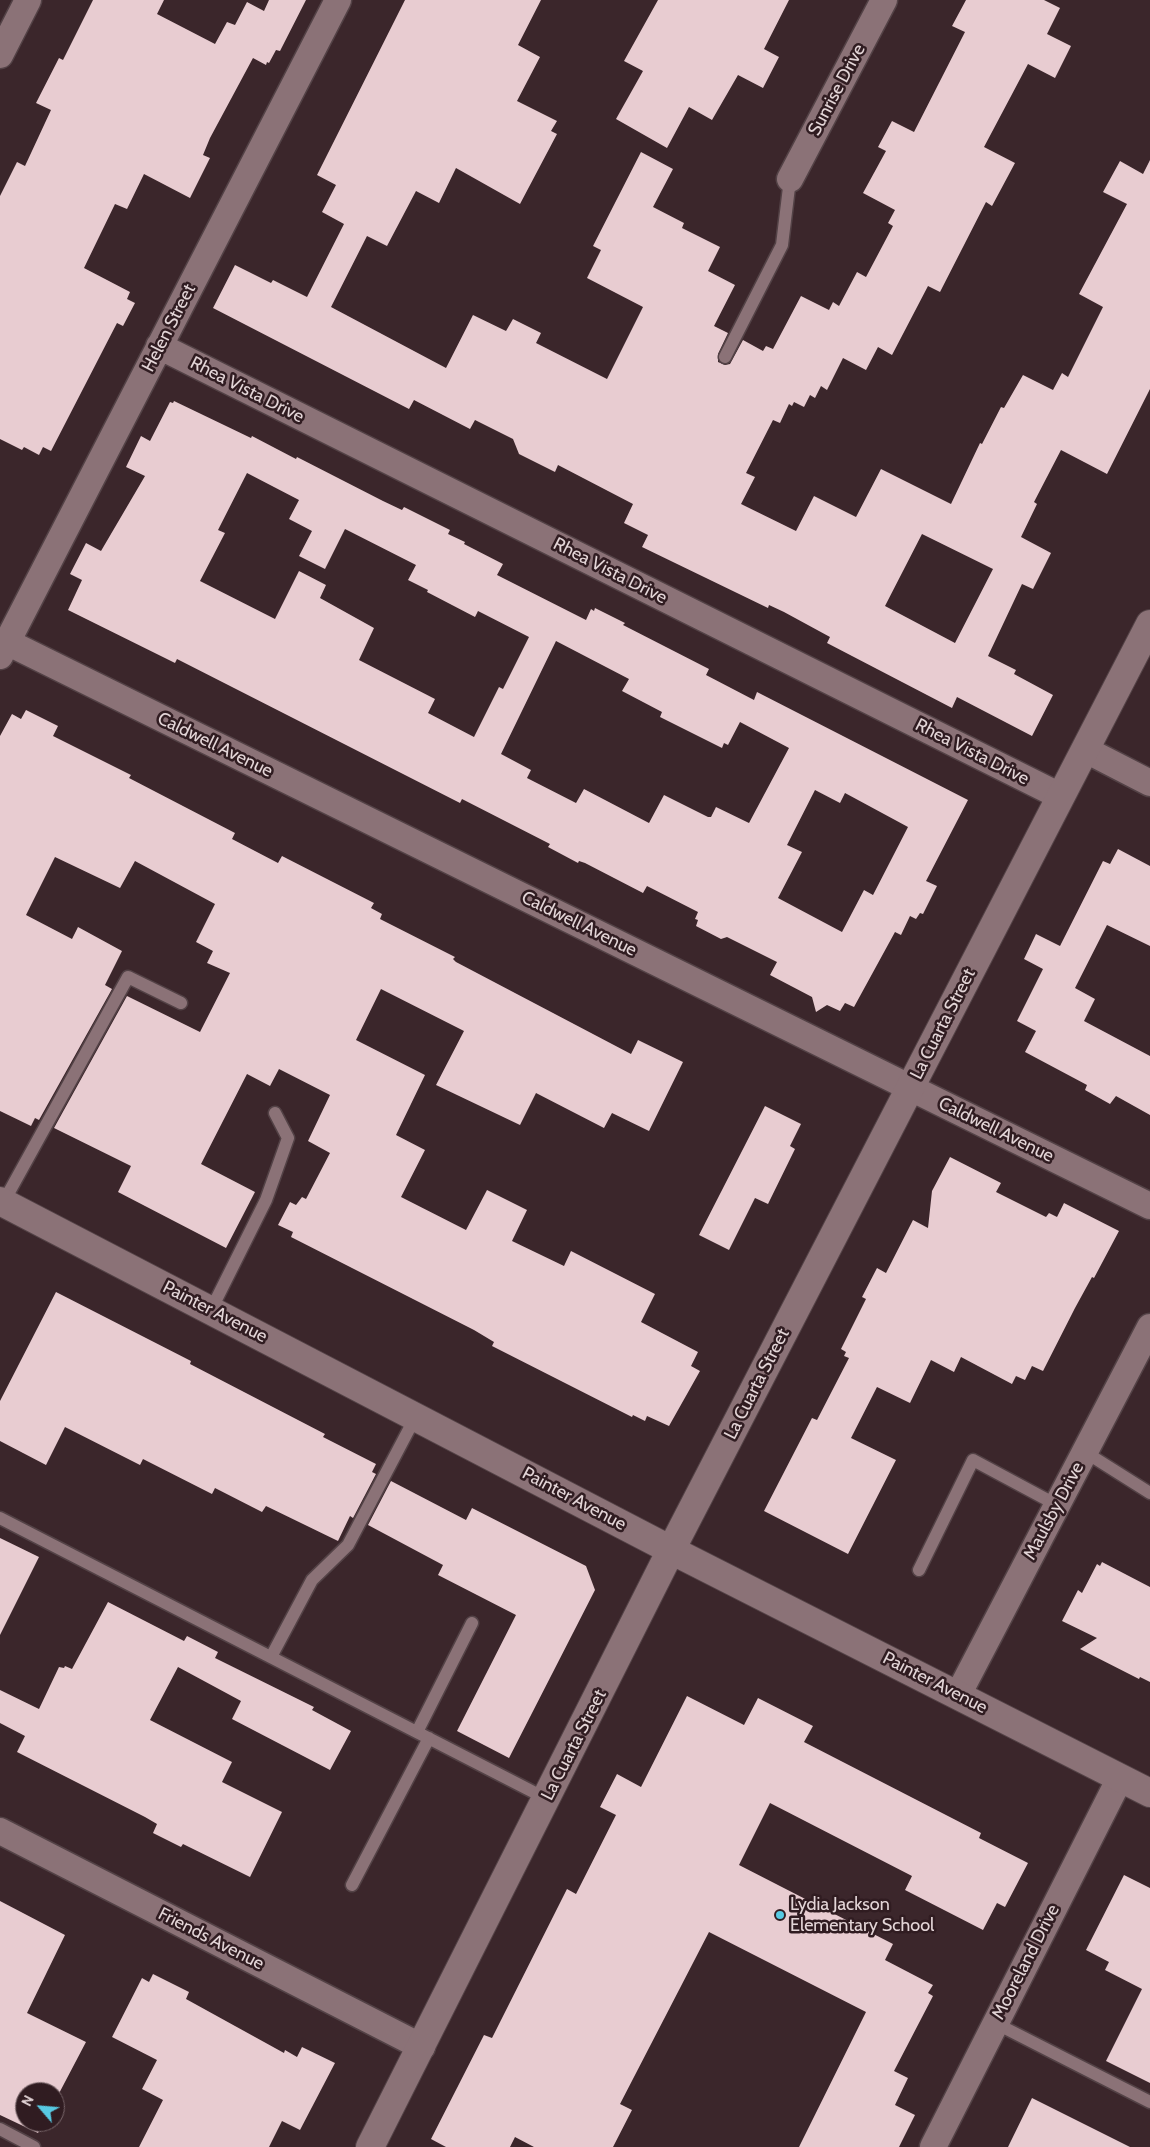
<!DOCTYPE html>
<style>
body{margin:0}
#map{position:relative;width:1150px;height:2147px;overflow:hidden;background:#3b262b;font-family:Cabin,sans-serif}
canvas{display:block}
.north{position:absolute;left:15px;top:2082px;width:50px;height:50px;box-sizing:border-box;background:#301c21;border:1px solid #78666a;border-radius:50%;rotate:297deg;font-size:14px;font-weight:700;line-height:20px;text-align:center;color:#e3d5d7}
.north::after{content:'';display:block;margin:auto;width:18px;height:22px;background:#57c9e2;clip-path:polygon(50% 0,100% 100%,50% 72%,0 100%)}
</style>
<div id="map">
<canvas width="1150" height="2147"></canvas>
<div class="north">N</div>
</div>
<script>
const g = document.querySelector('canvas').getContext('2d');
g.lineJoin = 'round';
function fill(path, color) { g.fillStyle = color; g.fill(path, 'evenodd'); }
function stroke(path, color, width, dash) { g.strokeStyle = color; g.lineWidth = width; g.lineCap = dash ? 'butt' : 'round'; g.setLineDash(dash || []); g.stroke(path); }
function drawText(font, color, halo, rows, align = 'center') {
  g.font = font + ' Cabin,sans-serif'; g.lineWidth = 5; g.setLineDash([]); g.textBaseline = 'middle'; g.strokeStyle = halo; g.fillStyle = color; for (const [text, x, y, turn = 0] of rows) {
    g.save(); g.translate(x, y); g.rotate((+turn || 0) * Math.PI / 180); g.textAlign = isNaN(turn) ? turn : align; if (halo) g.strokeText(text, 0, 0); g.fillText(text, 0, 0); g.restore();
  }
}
fill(new Path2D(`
 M 93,0 L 164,0 L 157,14 L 215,44 L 227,22 L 235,25 L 247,2 L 264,11 L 269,0 L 306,0 L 280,51 L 276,50 L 269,63 L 267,62 L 266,65 L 253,58 L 210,138 L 203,155 L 210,158 L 190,198 L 144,174 L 127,209 L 115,204 L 84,268 L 130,292 L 127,299 L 135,303 L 123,326 L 117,323 L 51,451 L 43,447 L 39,455 L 24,447 L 22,450 L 0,439 L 0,196 L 17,162 L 25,166 L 51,110 L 36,103 L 59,58 L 63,60 Z
 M 405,0 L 541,0 L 518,45 L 540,57 L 517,101 L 557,121 L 551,131 L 557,134 L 520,204 L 456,168 L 439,203 L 416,191 L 387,246 L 367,236 L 331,307 L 446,368 L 473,315 L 506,331 L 513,319 L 541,333 L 536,343 L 607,379 L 643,307 L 587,278 L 601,250 L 593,246 L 641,152 L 673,169 L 653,207 L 684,223 L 682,228 L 720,247 L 708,271 L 735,285 L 714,326 L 728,333 L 718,354 L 718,362 L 725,365 L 730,364 L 743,340 L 763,351 L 766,346 L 773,349 L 801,296 L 829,310 L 833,302 L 839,306 L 857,272 L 866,277 L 893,226 L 888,223 L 895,210 L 863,193 L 886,151 L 878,147 L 892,121 L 914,132 L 965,32 L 952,26 L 966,0 L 1044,0 L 1060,8 L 1047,34 L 1071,46 L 1055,78 L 1028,64 L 984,147 L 1015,163 L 992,206 L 986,202 L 940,292 L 928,286 L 892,355 L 878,347 L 866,370 L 843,358 L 827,390 L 821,386 L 815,398 L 810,395 L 804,407 L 794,402 L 792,406 L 789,404 L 780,423 L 773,420 L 746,473 L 755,477 L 741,504 L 796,531 L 814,496 L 856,517 L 881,469 L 951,504 L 980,443 L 982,444 L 1001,407 L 1004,408 L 1023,375 L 1053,390 L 1062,373 L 1068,377 L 1103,307 L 1079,294 L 1127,204 L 1103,192 L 1120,161 L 1143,174 L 1150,160 L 1150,389 L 1107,474 L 1061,450 L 1034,502 L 1037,504 L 1021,537 L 1051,553 L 1033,589 L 1022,584 L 988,656 L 1016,670 L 1014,674 L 1053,695 L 1032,736 L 957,697 L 952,708 L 827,643 L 830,637 L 784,612 L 769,605 L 768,608 L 642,547 L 648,535 L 624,523 L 633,504 L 558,465 L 555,472 L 519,454 L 513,439 L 475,420 L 470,429 L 414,400 L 409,409 L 213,308 L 235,265 L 271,283 L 273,280 L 307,297 L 344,224 L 322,212 L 336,185 L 317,175 ZM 922,534 L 993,569 L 955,643 L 885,606 Z
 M 658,0 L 789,0 L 764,49 L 779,57 L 763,88 L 738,75 L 712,120 L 689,107 L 667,148 L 616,119 L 643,71 L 624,61 Z
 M 174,401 L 251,438 L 252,436 L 296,459 L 297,457 L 383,501 L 402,510 L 404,507 L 450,530 L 448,534 L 465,542 L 464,544 L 503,564 L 497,575 L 586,620 L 591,609 L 594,611 L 595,608 L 625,623 L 623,625 L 709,669 L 706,675 L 754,700 L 757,692 L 968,800 L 926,881 L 937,886 L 923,914 L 920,913 L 916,919 L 910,916 L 901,935 L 895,932 L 854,1007 L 845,1003 L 840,1011 L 827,1005 L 816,1012 L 812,997 L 770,975 L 777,962 L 727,937 L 721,939 L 696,926 L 698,920 L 695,919 L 698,912 L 647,886 L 643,893 L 585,863 L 579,861 L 578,863 L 548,847 L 550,844 L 462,799 L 460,803 L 177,659 L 175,663 L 68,610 L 82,580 L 70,574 L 86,543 L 101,551 L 145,476 L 126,467 L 141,436 L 150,441 L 170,402 L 173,403 ZM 247,473 L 299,500 L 289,519 L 312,531 L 299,556 L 325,569 L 345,529 L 416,565 L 408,580 L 428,590 L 427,592 L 475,617 L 478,611 L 529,637 L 503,689 L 499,687 L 474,737 L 428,713 L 435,699 L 359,660 L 374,628 L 320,598 L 326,585 L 299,571 L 275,619 L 200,581 L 225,533 L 218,530 ZM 556,641 L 629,679 L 622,691 L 662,712 L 660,717 L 722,748 L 724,743 L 728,745 L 740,722 L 789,748 L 749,823 L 716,807 L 711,817 L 708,817 L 664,795 L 649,823 L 584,789 L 576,803 L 527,778 L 531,770 L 501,754 ZM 815,790 L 840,803 L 845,793 L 908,827 L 873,895 L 864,890 L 842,932 L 778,898 L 802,852 L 787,845 Z
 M 26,710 L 58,726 L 53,736 L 131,775 L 129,778 L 235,833 L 232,839 L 278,863 L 282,856 L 374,903 L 371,908 L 382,914 L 380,919 L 455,957 L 453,959 L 456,962 L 631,1054 L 638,1040 L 683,1062 L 649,1131 L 612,1113 L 604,1128 L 536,1093 L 520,1125 L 436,1085 L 464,1031 L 381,989 L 356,1040 L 425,1075 L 396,1135 L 425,1150 L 401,1197 L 466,1230 L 487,1190 L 527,1210 L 512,1241 L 564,1266 L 571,1251 L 655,1294 L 641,1322 L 698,1352 L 691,1366 L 700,1371 L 669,1426 L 647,1416 L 645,1421 L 633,1415 L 632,1417 L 492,1346 L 494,1342 L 474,1330 L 291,1237 L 293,1232 L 278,1225 L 290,1202 L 296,1205 L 302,1197 L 306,1199 L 330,1153 L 308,1141 L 330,1095 L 279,1069 L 270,1086 L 247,1074 L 201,1164 L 255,1192 L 226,1248 L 118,1192 L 131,1166 L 54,1128 L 127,996 L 200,1032 L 230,973 L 207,963 L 213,951 L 196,942 L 215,904 L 135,861 L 120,888 L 55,857 L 26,915 L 72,939 L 78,927 L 122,951 L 105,985 L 112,989 L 39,1120 L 35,1118 L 31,1126 L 0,1111 L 0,736 L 12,714 L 21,719 Z
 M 1118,849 L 1150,866 L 1150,946 L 1107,925 L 1075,988 L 1095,999 L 1084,1021 L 1150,1056 L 1150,1115 L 1116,1096 L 1110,1104 L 1085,1090 L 1087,1085 L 1025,1052 L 1036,1031 L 1017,1021 L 1043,969 L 1024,959 L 1036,934 L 1060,946 L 1103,861 L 1110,864 Z
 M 765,1106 L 801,1124 L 790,1146 L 795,1149 L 768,1204 L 755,1198 L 729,1250 L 699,1235 Z
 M 950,1157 L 1001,1183 L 996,1192 L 1046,1217 L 1049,1213 L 1057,1217 L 1064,1203 L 1119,1231 L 1094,1278 L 1092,1277 L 1075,1308 L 1043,1371 L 1032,1366 L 1025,1380 L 1016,1376 L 1012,1384 L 961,1357 L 954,1372 L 931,1360 L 910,1403 L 877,1387 L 851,1438 L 896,1460 L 848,1554 L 764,1511 L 812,1418 L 817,1420 L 849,1358 L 844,1356 L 846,1352 L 841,1349 L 866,1299 L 862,1297 L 877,1268 L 886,1273 L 913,1220 L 928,1228 L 932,1191 Z
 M 56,1292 L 191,1361 L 190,1364 L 325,1434 L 323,1437 L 376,1464 L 372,1472 L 376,1474 L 353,1518 L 350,1516 L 338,1541 L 266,1506 L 262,1512 L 215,1488 L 212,1494 L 143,1459 L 140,1465 L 65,1427 L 46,1465 L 0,1441 L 0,1401 Z
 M 391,1481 L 466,1520 L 472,1508 L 586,1566 L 595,1590 L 509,1758 L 457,1731 L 516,1615 L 438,1575 L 443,1565 L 368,1525 Z
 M 0,1538 L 39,1557 L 0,1635 Z
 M 1102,1562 L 1150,1587 L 1150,1682 L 1140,1677 L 1139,1679 L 1080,1649 L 1097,1638 L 1062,1621 L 1078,1590 L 1082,1593 L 1097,1564 L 1100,1566 Z
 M 108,1602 L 184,1641 L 187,1636 L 218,1652 L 215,1658 L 314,1707 L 312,1710 L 351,1731 L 330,1770 L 232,1719 L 241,1701 L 178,1667 L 150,1720 L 232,1762 L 222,1782 L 282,1812 L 250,1877 L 183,1844 L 181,1847 L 153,1833 L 157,1824 L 145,1817 L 17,1752 L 25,1736 L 0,1723 L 0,1690 L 39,1709 L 59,1667 L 64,1668 L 65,1666 L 72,1669 Z
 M 687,1696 L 744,1725 L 758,1698 L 813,1726 L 804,1742 L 981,1833 L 979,1838 L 1028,1863 L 1005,1907 L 997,1903 L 983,1930 L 905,1890 L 912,1876 L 770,1803 L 739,1865 L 893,1944 L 885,1960 L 933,1985 L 928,1993 L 933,1996 L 894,2071 L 908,2078 L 895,2105 L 915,2115 L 899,2147 L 799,2147 L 866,2012 L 709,1932 L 620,2104 L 632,2110 L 613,2147 L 534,2147 L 515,2137 L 510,2147 L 446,2147 L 431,2139 L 484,2035 L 492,2038 L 567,1889 L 576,1894 L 616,1815 L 600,1807 L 617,1774 L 641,1787 Z
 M 1124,1875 L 1150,1888 L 1150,2083 L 1106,2061 L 1142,1989 L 1105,1970 L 1109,1962 L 1086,1950 Z
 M 0,1901 L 65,1935 L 27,2013 L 86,2042 L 55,2101 L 55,2092 L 25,2092 L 25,2122 L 44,2122 L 38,2133 L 0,2115 Z
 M 153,1974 L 189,1992 L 186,1999 L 284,2053 L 285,2050 L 297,2057 L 302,2047 L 335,2063 L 300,2130 L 282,2121 L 269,2147 L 139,2147 L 163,2100 L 142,2089 L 157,2060 L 112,2037 L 142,1978 L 149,1982 Z
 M 1032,2098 L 1130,2147 L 1008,2147 Z`), '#e8ccd1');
const lane = new Path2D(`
 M 725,357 L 782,245 L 790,179
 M 3,1203 L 128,977 L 181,1003
 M 211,1310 L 266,1200 L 288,1138 L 275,1113
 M 1085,1452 L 1150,1493
 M 0,1518 L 547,1799
 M 919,1570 L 973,1460 L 1057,1505
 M 271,1657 L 312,1580 L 348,1545 L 416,1416
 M 417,1732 L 472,1623
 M 352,1885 L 429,1738
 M 995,2023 L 1150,2102
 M 0,2129 L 34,2147`);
const street = new Path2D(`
 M 0,55 L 28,0
 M 790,179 L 884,0
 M 159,346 L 1060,796
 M 7,642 L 1150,1206
 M 0,656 L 338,0
 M 1086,750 L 1150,783
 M 958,1695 L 1150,1327
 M 0,1831 L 422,2047
 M 933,2147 L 1120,1778`);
const secondary = new Path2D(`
 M 0,1201 L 671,1550 L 1150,1793
 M 370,2147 L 671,1550 L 1150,624`);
stroke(lane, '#534246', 15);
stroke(street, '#534246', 29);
stroke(secondary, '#534246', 30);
stroke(lane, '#8b7277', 12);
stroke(street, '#8b7277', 26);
stroke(secondary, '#8b7277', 28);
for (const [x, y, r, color] of [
 [780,1915,5,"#57c9e2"]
]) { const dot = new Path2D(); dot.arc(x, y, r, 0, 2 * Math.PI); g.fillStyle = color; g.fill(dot); stroke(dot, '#301c21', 2); }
drawText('18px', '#e3d5d7', '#301c21', [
 ["Sunrise Drive",837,90,-62],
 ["Helen Street",169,328,-63],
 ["Rhea Vista Drive",247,390,27],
 ["Rhea Vista Drive",610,571,27],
 ["Caldwell Avenue",215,745,26],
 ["Rhea Vista Drive",972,752,27],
 ["Caldwell Avenue",579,924,26],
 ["La Cuarta Street",943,1024,-63],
 ["Caldwell Avenue",996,1130,26],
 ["Painter Avenue",215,1312,27],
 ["La Cuarta Street",757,1384,-63],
 ["Painter Avenue",574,1499,28],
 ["Maulsby Drive",1054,1511,-62],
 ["Painter Avenue",935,1683,27],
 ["La Cuarta Street",574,1745,-63],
 ["Friends Avenue",211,1939,27],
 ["Mooreland Drive",1026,1962,-63]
]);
drawText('18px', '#e3d5d7', '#301c21', [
 ["Lydia Jackson",790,1905],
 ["Elementary School",790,1926]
], 'left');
</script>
